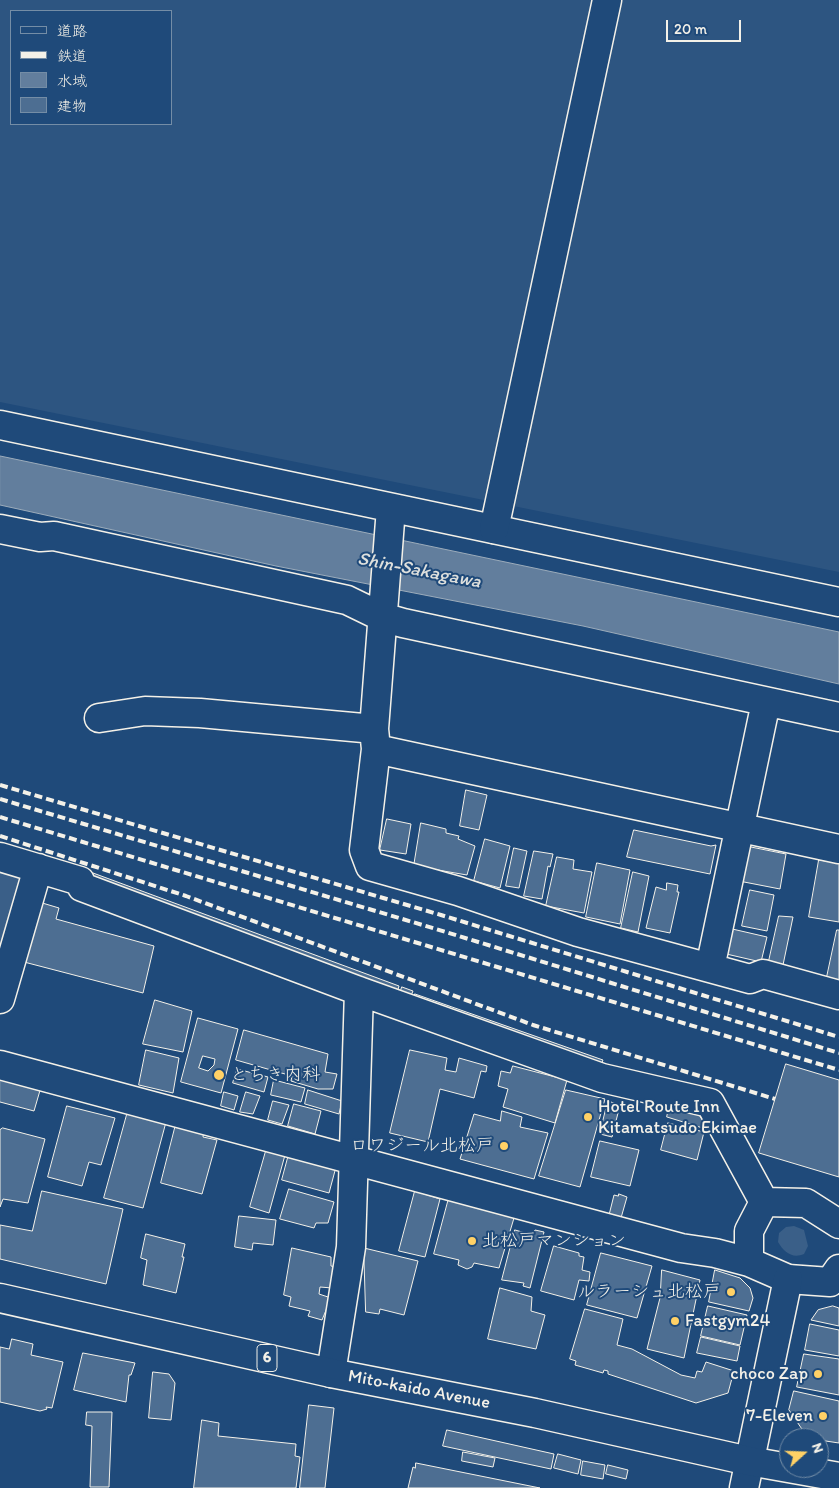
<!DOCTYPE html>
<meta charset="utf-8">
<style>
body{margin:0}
#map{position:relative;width:839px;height:1488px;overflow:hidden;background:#1f4a7a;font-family:Itim,"Klee One",sans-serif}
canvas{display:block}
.legend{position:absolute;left:10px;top:10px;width:162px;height:115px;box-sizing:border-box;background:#1f4a7a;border:1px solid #748da6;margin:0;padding:6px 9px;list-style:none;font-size:15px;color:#f4f1e8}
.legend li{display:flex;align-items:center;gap:10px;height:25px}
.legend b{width:25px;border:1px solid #748da6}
.north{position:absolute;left:779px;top:1428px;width:50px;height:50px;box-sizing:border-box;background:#1f4a7a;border:1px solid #748da6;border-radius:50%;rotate:70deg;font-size:14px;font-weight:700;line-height:20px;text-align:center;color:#f4f1e8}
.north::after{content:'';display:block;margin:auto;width:18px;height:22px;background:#ffd166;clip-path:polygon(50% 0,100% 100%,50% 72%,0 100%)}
.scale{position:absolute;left:666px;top:20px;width:75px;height:22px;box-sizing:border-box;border:2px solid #f4f1e8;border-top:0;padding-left:6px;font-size:15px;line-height:18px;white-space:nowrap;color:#f4f1e8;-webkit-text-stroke:4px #1f4a7a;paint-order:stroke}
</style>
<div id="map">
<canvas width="839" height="1488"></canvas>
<ul class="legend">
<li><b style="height:6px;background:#1f4a7a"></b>道路</li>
<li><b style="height:6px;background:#f4f1e8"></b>鉄道</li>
<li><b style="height:14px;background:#627e9d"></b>水域</li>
<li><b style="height:14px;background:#4d6e92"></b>建物</li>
</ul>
<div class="north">N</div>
<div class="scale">20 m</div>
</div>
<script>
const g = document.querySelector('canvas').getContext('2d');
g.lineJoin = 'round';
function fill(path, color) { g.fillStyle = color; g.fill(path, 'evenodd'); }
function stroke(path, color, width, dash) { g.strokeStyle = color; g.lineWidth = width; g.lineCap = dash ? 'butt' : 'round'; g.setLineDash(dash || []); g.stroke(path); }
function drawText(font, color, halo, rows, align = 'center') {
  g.font = font + ' Itim,"Klee One",sans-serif'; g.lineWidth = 4; g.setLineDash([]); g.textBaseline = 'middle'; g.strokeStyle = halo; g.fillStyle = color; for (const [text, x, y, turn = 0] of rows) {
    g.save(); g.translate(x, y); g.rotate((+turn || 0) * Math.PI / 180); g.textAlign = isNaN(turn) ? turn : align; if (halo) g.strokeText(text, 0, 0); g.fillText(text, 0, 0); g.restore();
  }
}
fill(new Path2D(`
 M 0,0 L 839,0 L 839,572 L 0,402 ZM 11,11 L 171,11 L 171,124 L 11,124 Z`), '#2d5581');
fill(new Path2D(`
 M 0,869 L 29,876 L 0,976 Z
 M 794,1226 L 804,1230 L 808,1246 L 804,1254 C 792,1259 784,1252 778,1242 L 779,1233 L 786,1227 Z`), '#3a5f88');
const water = new Path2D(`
 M 0,456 L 839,632 L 839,684 L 583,626 L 276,566 L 0,505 Z`);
fill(water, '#627e9d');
stroke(water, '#9cacbb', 1);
const building = new Path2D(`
 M 466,790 L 487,795 L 479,830 L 460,826 Z
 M 387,819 L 411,824 L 406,854 L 380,850 Z
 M 421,823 L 446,829 L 446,833 L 459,836 L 458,839 L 475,846 L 467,875 L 414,866 Z
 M 634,830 L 711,846 L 716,845 L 710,874 L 627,857 Z
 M 485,839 L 510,846 L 500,888 L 474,881 Z
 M 746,846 L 786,854 L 780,889 L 739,881 Z
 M 514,848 L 527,851 L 519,888 L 506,886 Z
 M 534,851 L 553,854 L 550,867 L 548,866 L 542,899 L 524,896 Z
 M 557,857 L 574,860 L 573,869 L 592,872 L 584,913 L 546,906 Z
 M 819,860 L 839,863 L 839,922 L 809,917 Z
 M 597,863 L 630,870 L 620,924 L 586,917 Z
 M 633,872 L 649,876 L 638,932 L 621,928 Z
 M 93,873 L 399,986 L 397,993 L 91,879 Z
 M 667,883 L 678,885 L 677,892 L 679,892 L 670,933 L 646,928 L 656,887 L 666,890 Z
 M 750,890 L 774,895 L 767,931 L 742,926 Z
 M 39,902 L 59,908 L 56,919 L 154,946 L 143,993 L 24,962 Z
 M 779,916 L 793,917 L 783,965 L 769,961 Z
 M 728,928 L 767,937 L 761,962 L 722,953 Z
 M 837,930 L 839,930 L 839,980 L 827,977 Z
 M 402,987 L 413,991 L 410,998 L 400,994 Z
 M 415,994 L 603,1060 L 601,1065 L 414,999 Z
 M 155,1000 L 192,1011 L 183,1052 L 143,1044 Z
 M 198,1018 L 238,1029 L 221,1093 L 181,1082 ZM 203,1056 L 215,1059 L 214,1065 L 208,1071 L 199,1068 Z
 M 244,1030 L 328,1054 L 325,1072 L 337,1074 L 333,1089 L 318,1089 L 291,1081 L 292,1076 L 236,1060 Z
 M 146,1050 L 179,1058 L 173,1093 L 139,1085 Z
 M 410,1050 L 447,1058 L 445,1070 L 456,1072 L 459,1058 L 487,1066 L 486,1072 L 481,1071 L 474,1098 L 440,1089 L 428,1142 L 390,1133 Z
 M 786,1064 L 839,1080 L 839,1177 L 759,1153 Z
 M 513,1066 L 567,1080 L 555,1123 L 503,1107 L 508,1089 L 498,1086 L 501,1071 L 510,1073 Z
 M 237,1069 L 268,1077 L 264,1092 L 233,1083 Z
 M 0,1075 L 41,1087 L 34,1111 L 0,1102 Z
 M 274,1080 L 305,1088 L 301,1102 L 271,1095 Z
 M 308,1090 L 342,1101 L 339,1114 L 305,1104 Z
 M 566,1090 L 605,1099 L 580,1187 L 539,1176 Z
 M 224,1092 L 238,1096 L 234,1110 L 221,1106 Z
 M 246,1092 L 260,1096 L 253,1114 L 240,1112 Z
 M 273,1101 L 289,1105 L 282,1124 L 268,1120 Z
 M 608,1101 L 620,1105 L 612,1137 L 600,1134 Z
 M 294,1104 L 321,1111 L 315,1134 L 288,1126 Z
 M 670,1104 L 699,1115 L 707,1126 L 706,1129 L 667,1117 Z
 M 67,1106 L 115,1118 L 101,1165 L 89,1162 L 82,1186 L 48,1177 Z
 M 128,1111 L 166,1122 L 143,1208 L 104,1198 Z
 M 502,1111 L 522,1117 L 520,1127 L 548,1133 L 534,1179 L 460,1159 L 474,1114 L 500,1121 Z
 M 668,1123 L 704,1132 L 697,1160 L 661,1150 Z
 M 176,1124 L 204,1129 L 203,1137 L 217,1140 L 202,1194 L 161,1183 Z
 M 3,1128 L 45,1139 L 28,1203 L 3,1199 L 0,1207 L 0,1130 Z
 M 600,1141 L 639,1150 L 630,1186 L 591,1177 Z
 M 266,1151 L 285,1155 L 269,1213 L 250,1207 Z
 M 289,1154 L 336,1167 L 329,1193 L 282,1180 Z
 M 289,1189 L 334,1202 L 328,1223 L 316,1223 L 314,1228 L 280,1219 Z
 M 42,1191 L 123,1209 L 106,1284 L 0,1259 L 0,1225 L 32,1231 Z
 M 415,1191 L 440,1199 L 425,1257 L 399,1251 Z
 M 619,1194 L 627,1197 L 621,1218 L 609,1215 L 614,1195 L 618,1196 Z
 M 449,1198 L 514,1218 L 499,1268 L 474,1263 L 472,1267 L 467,1269 L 458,1265 L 459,1260 L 434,1254 Z
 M 239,1216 L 276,1220 L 273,1245 L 253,1243 L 252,1250 L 235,1247 Z
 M 515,1230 L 533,1235 L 535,1230 L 544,1232 L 530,1288 L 523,1286 L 524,1283 L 502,1280 Z
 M 146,1234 L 185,1244 L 182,1257 L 184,1257 L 176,1293 L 143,1285 L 147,1260 L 141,1258 Z
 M 554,1246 L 579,1253 L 579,1256 L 584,1257 L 582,1270 L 590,1272 L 589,1281 L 579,1280 L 574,1300 L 541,1291 Z
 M 292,1248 L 331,1257 L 331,1266 L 336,1267 L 332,1288 L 320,1287 L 319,1294 L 331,1298 L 322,1320 L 308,1316 L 310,1311 L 289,1306 L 291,1297 L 284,1295 Z
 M 364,1248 L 418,1261 L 404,1315 L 380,1309 L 379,1314 L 366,1312 Z
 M 601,1253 L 652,1266 L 637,1318 L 587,1305 Z
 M 662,1270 L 700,1280 L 684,1358 L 647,1349 L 660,1298 Z
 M 715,1270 L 740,1278 L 750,1288 L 753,1298 L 749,1311 L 709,1302 Z
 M 500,1288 L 532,1297 L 531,1311 L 545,1315 L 536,1349 L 488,1339 Z
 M 708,1306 L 747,1315 L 740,1345 L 701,1336 Z
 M 833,1306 L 839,1308 L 839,1326 L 811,1320 L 818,1310 Z
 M 585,1309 L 623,1319 L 617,1345 L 632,1349 L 681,1375 L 695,1378 L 697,1371 L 702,1372 L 706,1362 L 734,1371 L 728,1393 L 696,1403 L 608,1374 L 608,1371 L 604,1370 L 603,1373 L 575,1365 L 576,1361 L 570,1359 Z
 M 810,1324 L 839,1330 L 839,1356 L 805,1350 Z
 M 701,1337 L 740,1346 L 737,1361 L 697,1353 Z
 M 12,1339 L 33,1344 L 31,1355 L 63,1362 L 52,1408 L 46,1407 L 47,1409 L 40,1411 L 0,1402 L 0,1347 L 9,1349 Z
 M 83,1353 L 135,1363 L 131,1375 L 129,1375 L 126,1402 L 74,1390 Z
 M 804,1354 L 839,1359 L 839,1395 L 797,1387 Z
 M 153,1372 L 169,1374 L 175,1383 L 171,1420 L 149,1418 Z
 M 794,1391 L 839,1401 L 839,1443 L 819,1440 L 819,1438 L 808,1438 L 789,1410 Z
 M 309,1405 L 334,1408 L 325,1488 L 300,1488 Z
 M 87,1412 L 112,1412 L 109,1487 L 90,1487 L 92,1426 L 86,1425 Z
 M 202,1420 L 219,1423 L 218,1436 L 296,1444 L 295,1456 L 300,1457 L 296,1488 L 194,1488 Z
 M 447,1430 L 554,1454 L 551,1469 L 443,1446 Z
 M 463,1452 L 495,1458 L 493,1467 L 462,1461 Z
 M 558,1454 L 581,1460 L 578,1474 L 554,1468 Z
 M 583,1461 L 605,1465 L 603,1479 L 581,1475 Z
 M 416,1463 L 540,1488 L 408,1488 L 413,1467 L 415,1468 Z
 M 608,1465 L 628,1470 L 626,1479 L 606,1474 Z`);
fill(building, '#4d6e92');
stroke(building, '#f4f1e8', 1);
const street = new Path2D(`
 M 0,425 L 839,602
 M 391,508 L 374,729 L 376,749 L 364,850 L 370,866 L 458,891 L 578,932 L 750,979 L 763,974 L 839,995
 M 0,529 L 40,537 L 54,536 L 347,600 L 382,617 L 403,623 L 839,717
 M 99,718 L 145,711 L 200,713 L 374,729
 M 376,749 L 839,849
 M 0,857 L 80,881 L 82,887 L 359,991 L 602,1078 L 710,1103 L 764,1202
 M 710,968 L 766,702
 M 0,999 L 38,868
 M 0,1065 L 681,1248 L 715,1253 L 749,1262 L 788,1279 L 830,1282 L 839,1269
 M 749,1262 L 749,1231 L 764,1202 L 806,1203 L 839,1224
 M 331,1373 L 351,1247 L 359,991`);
const secondary = new Path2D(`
 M 494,529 L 607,0
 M 744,1488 L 788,1279`);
const highway = new Path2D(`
 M 0,1298 L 331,1373 L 535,1413 L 749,1461 L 839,1477`);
stroke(street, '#f4f1e8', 31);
stroke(secondary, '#f4f1e8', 31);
stroke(highway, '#f4f1e8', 31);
stroke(street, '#1f4a7a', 28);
stroke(secondary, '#1f4a7a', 28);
stroke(highway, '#1f4a7a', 28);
stroke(new Path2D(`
 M 0,785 L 441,915 L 839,1037
 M 0,799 L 436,929 L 839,1053
 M 0,817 L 839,1070
 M 0,836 L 186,896 L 533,1025 L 775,1099`), '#f4f1e8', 4, [8, 4]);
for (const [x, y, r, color] of [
 [219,1075,6,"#ffd166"],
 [588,1117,5,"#ffd166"],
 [504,1146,5,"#ffd166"],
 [472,1241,5,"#ffd166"],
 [731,1292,5,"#ffd166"],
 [675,1321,5,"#ffd166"],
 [818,1374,5,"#ffd166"],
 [823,1416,5,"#ffd166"]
]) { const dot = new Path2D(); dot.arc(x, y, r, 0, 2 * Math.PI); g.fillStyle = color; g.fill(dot); stroke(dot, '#1f4a7a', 2); }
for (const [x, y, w] of [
 [267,1358,20]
]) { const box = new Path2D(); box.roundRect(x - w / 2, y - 13.5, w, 27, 4); g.fillStyle = '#1f4a7a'; g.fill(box); stroke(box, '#f4f1e8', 1); }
drawText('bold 16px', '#f4f1e8', null, [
 ["6",267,1358]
]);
drawText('18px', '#f4f1e8', '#1f4a7a', [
 ["とちき内科",230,1075],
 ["Hotel Route Inn",598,1107],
 ["Kitamatsudo Ekimae",598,1128],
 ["ロワジール北松戸",494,1146,"right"],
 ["北松戸マンション",482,1241],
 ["ルラーシュ北松戸",721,1292,"right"],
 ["Fastgym24",685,1321],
 ["choco Zap",808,1374,"right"],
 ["7-Eleven",813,1416,"right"]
], 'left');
drawText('18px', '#f4f1e8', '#1f4a7a', [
 ["Mito-kaido Avenue",419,1390,11]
]);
drawText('italic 19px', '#dee0dd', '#1f4a7a', [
 ["Shin-Sakagawa",419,571,11]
]);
</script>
